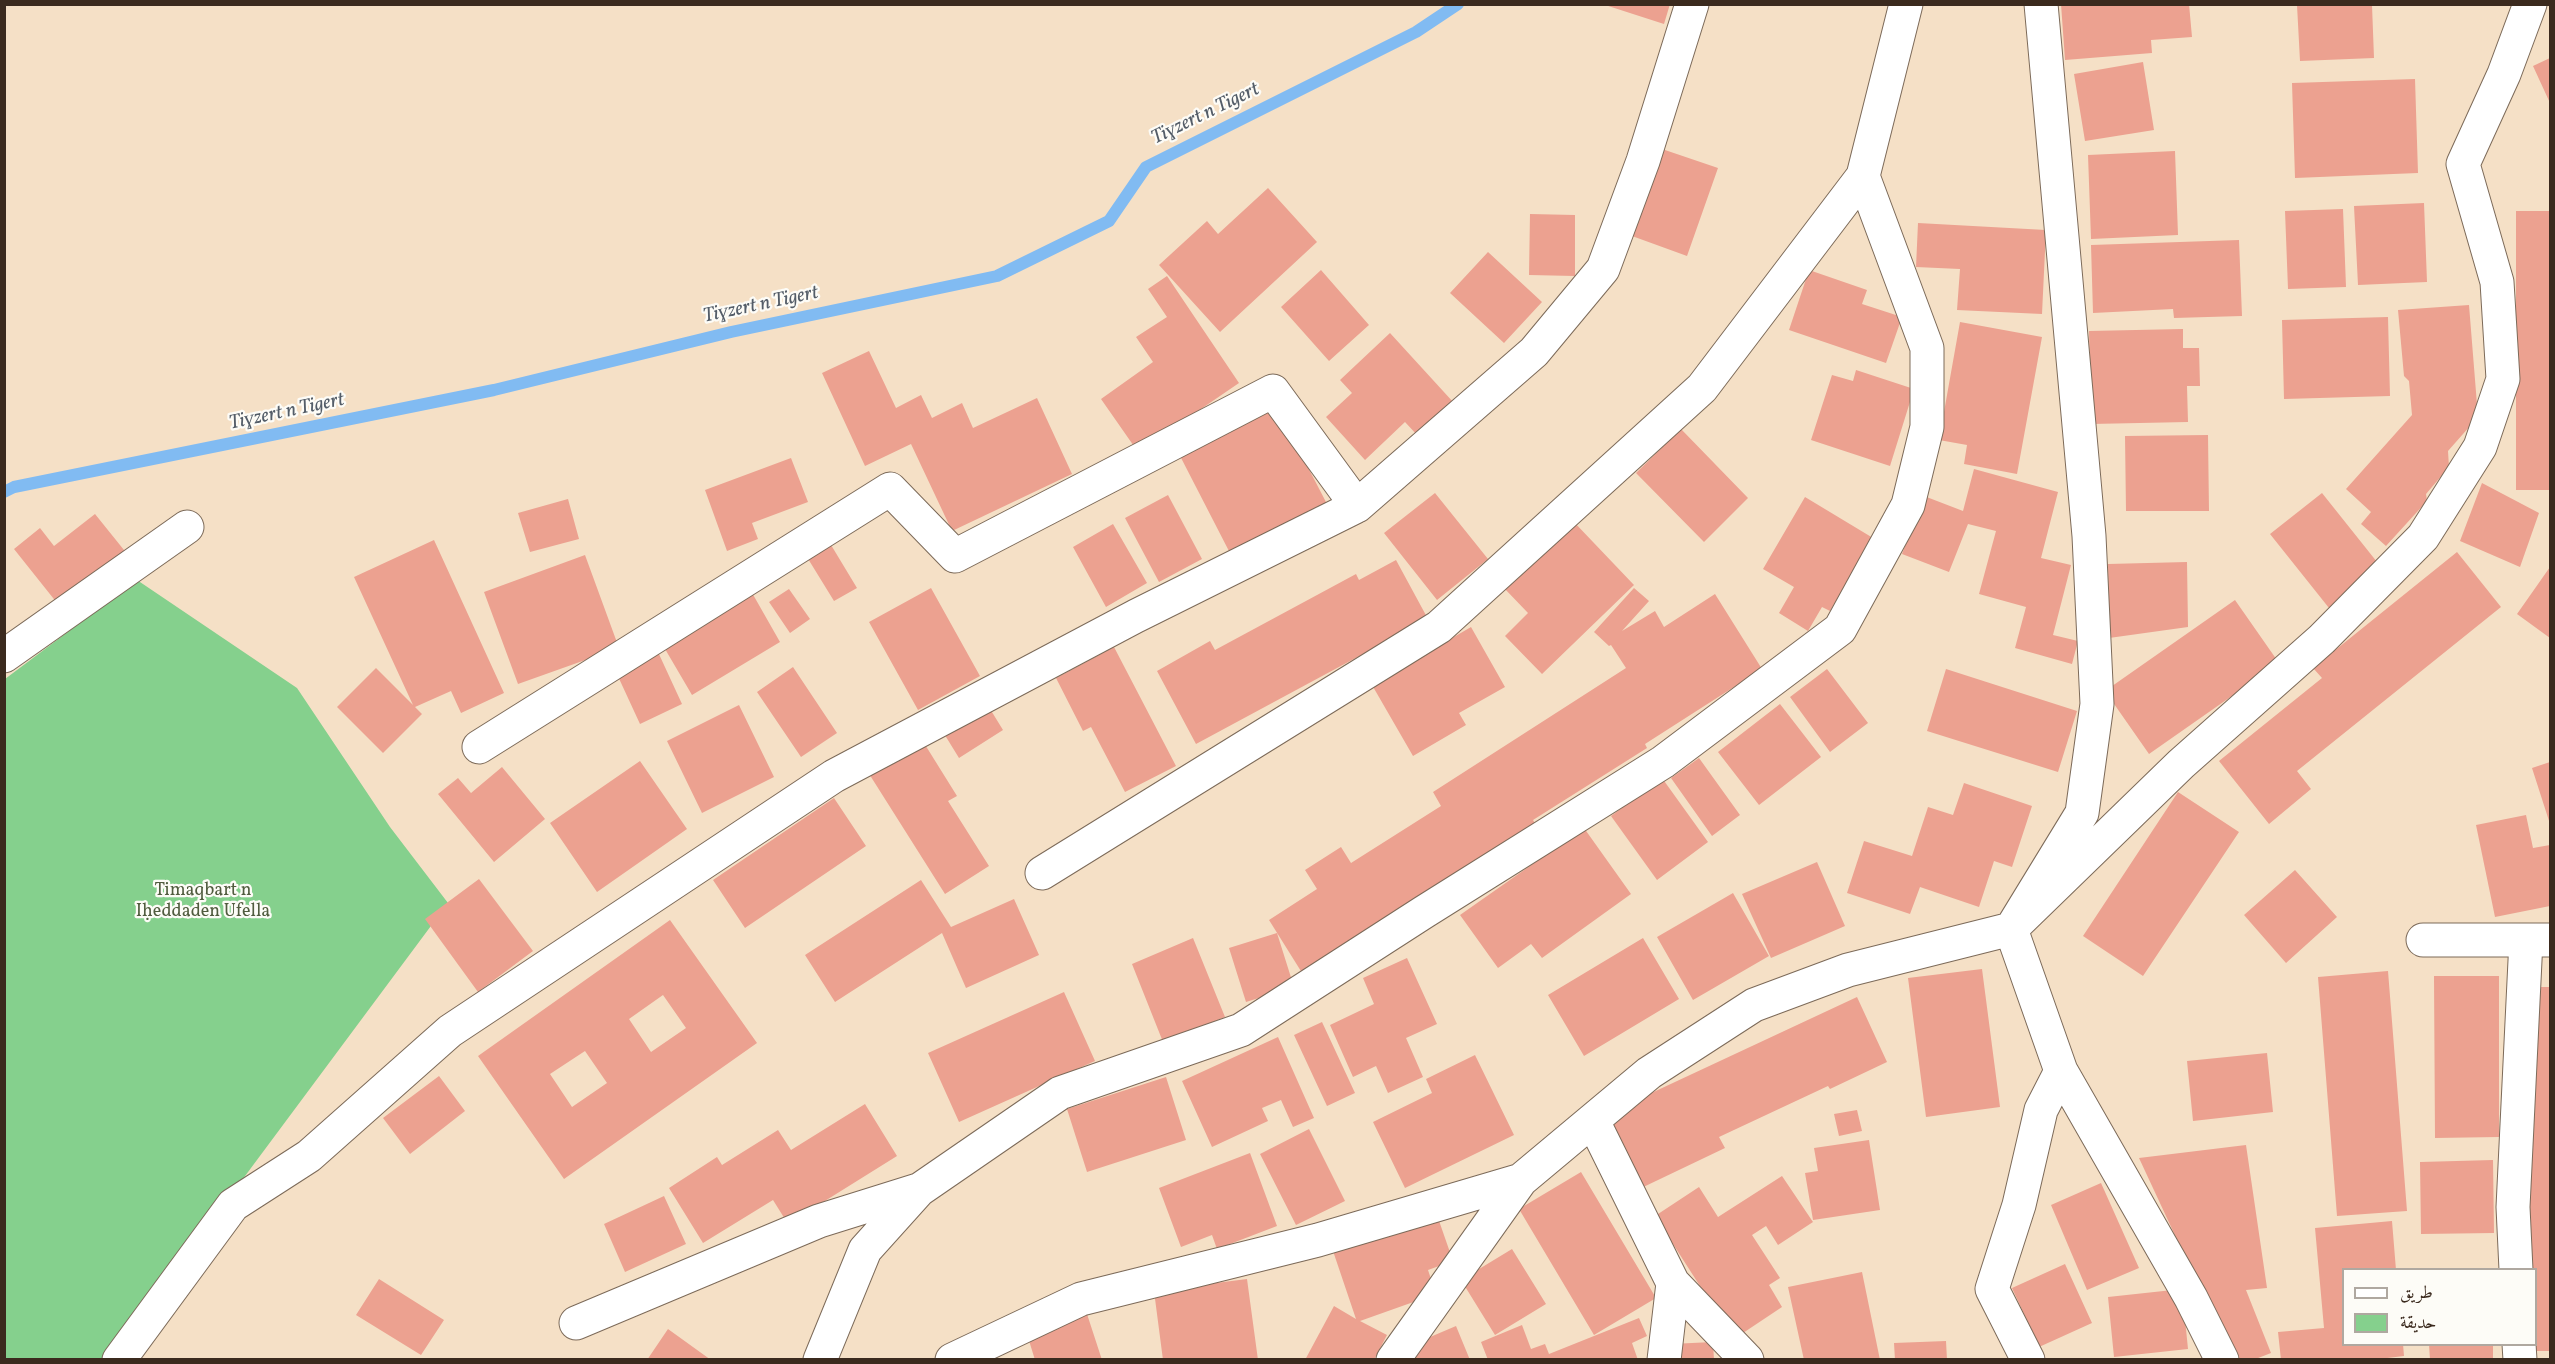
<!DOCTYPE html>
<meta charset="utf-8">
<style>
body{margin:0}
#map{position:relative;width:2555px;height:1364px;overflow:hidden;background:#f5e0c6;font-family:Vollkorn,Amiri,serif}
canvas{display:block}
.frame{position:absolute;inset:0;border:6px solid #3b2a1e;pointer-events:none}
.legend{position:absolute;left:2342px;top:1268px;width:195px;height:78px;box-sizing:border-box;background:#fdfcf7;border:2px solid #afa8a0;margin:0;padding:8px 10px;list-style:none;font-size:18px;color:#3b2a1e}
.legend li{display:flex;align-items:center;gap:12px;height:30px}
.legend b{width:30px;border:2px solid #afa8a0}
</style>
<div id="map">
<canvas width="2555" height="1364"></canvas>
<div class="frame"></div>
<ul class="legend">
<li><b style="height:8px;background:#fff"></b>طريق</li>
<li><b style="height:16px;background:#85d08d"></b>حديقة</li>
</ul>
</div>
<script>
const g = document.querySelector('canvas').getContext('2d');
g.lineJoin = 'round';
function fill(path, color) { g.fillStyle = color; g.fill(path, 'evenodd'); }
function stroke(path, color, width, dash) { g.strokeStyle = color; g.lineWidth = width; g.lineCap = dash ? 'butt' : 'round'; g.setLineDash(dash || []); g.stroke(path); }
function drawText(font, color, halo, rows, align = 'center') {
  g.font = font + ' Vollkorn,serif'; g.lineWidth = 4.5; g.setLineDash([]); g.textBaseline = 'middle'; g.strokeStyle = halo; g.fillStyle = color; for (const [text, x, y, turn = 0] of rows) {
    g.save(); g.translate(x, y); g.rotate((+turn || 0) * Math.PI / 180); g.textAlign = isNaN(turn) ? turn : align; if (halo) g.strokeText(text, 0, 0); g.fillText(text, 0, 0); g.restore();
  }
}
fill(new Path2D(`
 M 137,580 L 297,688 L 390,827 L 448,903 L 109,1359 L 5,1360 L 5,679 Z`), '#85d08d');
stroke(new Path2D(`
 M 4,492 L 14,487 L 494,390 L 731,332 L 997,276 L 1109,221 L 1146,167 L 1416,32 L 1458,4`), '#81bbf2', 12);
fill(new Path2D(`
 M 1602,4 L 1670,4 L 1664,24 Z
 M 2061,4 L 2189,4 L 2192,37 L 2151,40 L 2152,53 L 2065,60 Z
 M 2297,5 L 2372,5 L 2374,58 L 2300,61 Z
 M 2550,58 L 2550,103 L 2533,66 Z
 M 2143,62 L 2154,130 L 2085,141 L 2074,74 Z
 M 2415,79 L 2418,173 L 2295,178 L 2292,83 Z
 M 1662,149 L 1718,168 L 1687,256 L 1632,236 Z
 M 2175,151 L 2178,235 L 2091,239 L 2088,155 Z
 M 1268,188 L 1317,242 L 1220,332 L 1159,265 L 1207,221 L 1218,234 Z
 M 2424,203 L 2427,282 L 2358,285 L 2354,206 Z
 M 2343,209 L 2346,287 L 2288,289 L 2285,211 Z
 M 2516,211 L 2550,211 L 2550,490 L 2516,490 Z
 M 1530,214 L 1575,215 L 1575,276 L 1529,275 Z
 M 1918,223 L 2046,230 L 2042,314 L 1957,310 L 1960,269 L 1916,267 Z
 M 2239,240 L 2242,316 L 2174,318 L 2173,309 L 2093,313 L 2091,245 Z
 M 1488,252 L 1542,302 L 1504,343 L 1450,293 Z
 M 1321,270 L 1369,325 L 1329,361 L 1281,307 Z
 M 1809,270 L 1867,290 L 1862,304 L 1902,317 L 1886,363 L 1789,330 Z
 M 1167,276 L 1239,383 L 1138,452 L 1101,399 L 1153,362 L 1136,337 L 1167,317 L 1148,289 Z
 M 2469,305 L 2478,417 L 2448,451 L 2449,467 L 2426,494 L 2427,501 L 2386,546 L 2361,524 L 2371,512 L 2346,489 L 2412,415 L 2409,381 L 2404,376 L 2398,310 Z
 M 2388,317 L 2390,396 L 2284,399 L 2282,320 Z
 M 1960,322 L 2042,337 L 2017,474 L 1964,464 L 1967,445 L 1939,440 Z
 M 2183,329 L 2183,348 L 2199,348 L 2200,386 L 2187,386 L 2188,422 L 2091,424 L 2089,331 Z
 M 1390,333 L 1454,403 L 1418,436 L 1405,422 L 1365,460 L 1326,417 L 1352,393 L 1340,380 Z
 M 869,351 L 896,408 L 921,395 L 932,418 L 962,403 L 973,428 L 1037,398 L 1072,474 L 952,531 L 911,444 L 865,466 L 822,373 Z
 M 1856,370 L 1914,389 L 1890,466 L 1811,440 L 1832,375 L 1853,381 Z
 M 1274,402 L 1327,504 L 1231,555 L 1178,452 Z
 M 1681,429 L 1748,498 L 1704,542 L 1636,473 Z
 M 2208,435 L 2209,511 L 2126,511 L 2125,436 Z
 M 791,458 L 808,502 L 752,523 L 758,539 L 727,551 L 705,490 Z
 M 1974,469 L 2058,492 L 2041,558 L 2071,565 L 2053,635 L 2078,641 L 2072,664 L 2015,648 L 2026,607 L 1979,594 L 1996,531 L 1968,524 L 1949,572 L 1902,554 L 1924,496 L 1963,511 Z
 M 2482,483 L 2539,513 L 2520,567 L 2460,541 Z
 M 1435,493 L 1488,559 L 1437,600 L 1384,533 Z
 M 2322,493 L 2381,567 L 2329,608 L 2270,534 Z
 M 1168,495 L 1202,559 L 1159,582 L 1125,518 Z
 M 1805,497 L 1873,538 L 1830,611 L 1822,607 L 1808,631 L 1779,613 L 1794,587 L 1763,569 Z
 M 568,499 L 579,539 L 530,552 L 518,513 Z
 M 95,514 L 128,555 L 61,608 L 14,549 L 40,528 L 54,546 Z
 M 1573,521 L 1634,585 L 1542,674 L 1505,636 L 1528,613 L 1504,588 Z
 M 1113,524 L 1147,583 L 1106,607 L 1073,547 Z
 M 825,535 L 857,588 L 834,601 L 802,549 Z
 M 434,540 L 504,693 L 461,713 L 451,691 L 415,707 L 422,714 L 383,753 L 337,707 L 376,668 L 413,705 L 354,577 Z
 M 2457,552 L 2501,607 L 2297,771 L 2311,789 L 2269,824 L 2219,761 L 2322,678 L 2313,668 Z
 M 585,555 L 619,648 L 518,684 L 484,592 Z
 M 1396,560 L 1428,619 L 1196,744 L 1157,671 L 1210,641 L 1215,650 L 1356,574 L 1359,580 Z
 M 2187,562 L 2188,627 L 2109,638 L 2108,564 Z
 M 2550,567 L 2550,638 L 2517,614 Z
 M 747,584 L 780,642 L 692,695 L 658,637 Z
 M 931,588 L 980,676 L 918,710 L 869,622 Z
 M 1634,588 L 1649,601 L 1622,631 L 1655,611 L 1664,627 L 1715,594 L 1762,669 L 1645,744 L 1647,748 L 1533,820 L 1537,827 L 1304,976 L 1269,920 L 1317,889 L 1305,870 L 1341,847 L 1351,863 L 1441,806 L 1433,792 L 1626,668 L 1611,645 L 1609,646 L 1594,632 Z
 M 789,589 L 810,619 L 790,633 L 769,602 Z
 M 2235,600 L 2279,663 L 2149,754 L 2105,691 Z
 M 1471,627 L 1505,687 L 1459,713 L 1466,725 L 1413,756 L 1372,685 Z
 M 1114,647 L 1176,766 L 1125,792 L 1091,727 L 1083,731 L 1056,678 Z
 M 658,652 L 682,704 L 640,724 L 616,672 Z
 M 793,667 L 837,733 L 801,757 L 757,692 Z
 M 1827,669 L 1868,723 L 1830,752 L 1790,697 Z
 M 1946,669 L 2077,711 L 2058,772 L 1927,731 Z
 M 987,704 L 1003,730 L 959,758 L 943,732 Z
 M 1780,704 L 1821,757 L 1759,805 L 1718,752 Z
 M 739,705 L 774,777 L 702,813 L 667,741 Z
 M 919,735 L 957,796 L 948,801 L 989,866 L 945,894 L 866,769 Z
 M 1699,758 L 1740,815 L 1712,836 L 1671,778 Z
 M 640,761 L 687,829 L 597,892 L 550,823 Z
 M 2550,762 L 2550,824 L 2532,768 Z
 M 502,767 L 545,819 L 494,862 L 438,794 L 458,778 L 471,793 Z
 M 1662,778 L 1708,842 L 1657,880 L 1611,816 Z
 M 1964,783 L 2032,806 L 2012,867 L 1994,861 L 1979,907 L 1920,887 L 1910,914 L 1847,893 L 1864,841 L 1912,856 L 1928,807 L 1953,815 Z
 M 2178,792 L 2239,832 L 2143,976 L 2083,936 Z
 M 834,798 L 866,846 L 745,928 L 713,880 Z
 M 2526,815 L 2533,848 L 2550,845 L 2550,906 L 2495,917 L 2476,825 Z
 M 1584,828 L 1631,894 L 1542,958 L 1531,944 L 1498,968 L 1460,915 Z
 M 1817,862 L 1845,926 L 1771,958 L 1742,894 Z
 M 2295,870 L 2337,917 L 2286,963 L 2244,915 Z
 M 479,879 L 533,951 L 478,992 L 425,919 Z
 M 921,880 L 951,927 L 1014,899 L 1039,955 L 966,988 L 942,933 L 835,1002 L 805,955 Z
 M 1733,893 L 1769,956 L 1693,1000 L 1657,937 Z
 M 670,920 L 757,1043 L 564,1179 L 478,1056 ZM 663,995 L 686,1028 L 651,1052 L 629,1019 ZM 585,1051 L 607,1083 L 572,1107 L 550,1074 Z
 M 1277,933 L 1294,987 L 1246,1002 L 1229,948 Z
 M 1193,938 L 1225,1017 L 1163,1042 L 1132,964 Z
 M 1643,938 L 1679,999 L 1584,1056 L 1548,995 Z
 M 1407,958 L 1437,1024 L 1406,1038 L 1423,1077 L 1388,1093 L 1376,1066 L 1353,1077 L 1330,1025 L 1374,1004 L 1363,978 Z
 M 1982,969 L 2000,1107 L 1926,1117 L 1908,978 Z
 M 2388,971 L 2407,1211 L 2337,1216 L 2318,977 Z
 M 2434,976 L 2499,976 L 2499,1137 L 2435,1138 Z
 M 2530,987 L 2550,987 L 2550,1351 L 2529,1351 L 2536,1344 L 2536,1270 L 2529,1270 Z
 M 1064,992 L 1095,1061 L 959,1122 L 928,1053 Z
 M 1857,997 L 1887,1062 L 1830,1089 L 1828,1086 L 1719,1137 L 1725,1148 L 1635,1191 L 1600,1117 Z
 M 1322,1022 L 1355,1093 L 1327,1106 L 1294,1035 Z
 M 1278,1037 L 1314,1118 L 1293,1127 L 1281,1100 L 1262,1108 L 1268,1121 L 1212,1147 L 1182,1081 Z
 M 2267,1053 L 2273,1112 L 2193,1121 L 2187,1061 Z
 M 1475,1055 L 1514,1135 L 1405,1188 L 1373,1122 L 1432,1093 L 1426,1079 Z
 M 439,1076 L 465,1111 L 410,1154 L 383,1118 Z
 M 1166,1077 L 1186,1140 L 1087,1172 L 1067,1109 Z
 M 865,1104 L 897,1156 L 788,1224 L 773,1200 L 703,1243 L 669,1188 L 717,1157 L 722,1165 L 778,1130 L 791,1150 Z
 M 1857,1110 L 1862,1131 L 1839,1136 L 1834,1114 Z
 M 1309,1129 L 1345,1201 L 1296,1225 L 1260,1154 Z
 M 1869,1140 L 1880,1210 L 1813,1220 L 1805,1173 L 1818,1171 L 1814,1148 Z
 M 2246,1145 L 2267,1288 L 2246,1290 L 2271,1353 L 2253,1360 L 2233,1360 L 2139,1158 Z
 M 1250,1153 L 1277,1226 L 1217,1249 L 1212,1235 L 1181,1247 L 1159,1188 Z
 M 2493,1160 L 2494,1233 L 2421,1234 L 2420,1162 Z
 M 1581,1172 L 1656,1298 L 1594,1335 L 1519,1209 Z
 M 1782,1176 L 1813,1222 L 1778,1245 L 1766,1226 L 1752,1235 L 1780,1278 L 1769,1285 L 1782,1307 L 1734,1339 L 1655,1216 L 1699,1187 L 1718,1217 Z
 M 2101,1183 L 2139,1268 L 2087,1290 L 2051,1205 Z
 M 664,1196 L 686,1244 L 625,1272 L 604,1224 Z
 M 1437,1215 L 1453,1261 L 1428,1270 L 1436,1294 L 1360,1321 L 1387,1335 L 1374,1360 L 1305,1360 L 1334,1306 L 1356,1319 L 1333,1251 Z
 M 2392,1221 L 2396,1270 L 2344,1270 L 2344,1344 L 2403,1344 L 2404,1356 L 2371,1360 L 2281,1360 L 2278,1332 L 2324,1328 L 2315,1228 Z
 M 1512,1249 L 1546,1304 L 1495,1335 L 1461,1280 Z
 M 2065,1264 L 2092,1323 L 2039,1347 L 2012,1288 Z
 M 1862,1272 L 1880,1360 L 1804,1360 L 1788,1287 Z
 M 379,1279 L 444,1320 L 421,1355 L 356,1315 Z
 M 1247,1279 L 1258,1360 L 1163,1360 L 1154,1291 Z
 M 2182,1289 L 2188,1349 L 2114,1357 L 2108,1297 Z
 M 1087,1314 L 1102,1360 L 1035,1360 L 1027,1334 Z
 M 1639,1318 L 1647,1336 L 1632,1343 L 1638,1360 L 1488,1360 L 1481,1342 L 1522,1325 L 1531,1349 L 1545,1344 L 1549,1354 Z
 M 1456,1326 L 1470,1360 L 1415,1360 L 1409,1346 Z
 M 668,1329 L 711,1360 L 647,1360 Z
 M 1946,1341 L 1947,1360 L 1895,1360 L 1894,1343 Z
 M 1713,1342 L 1714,1360 L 1672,1360 L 1671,1344 Z
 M 2429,1344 L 2493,1344 L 2493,1360 L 2430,1360 Z`), '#eca190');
const minor = new Path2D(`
 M 2041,4 L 2089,536 L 2097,704 L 2082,813 L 2011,929 L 2061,1071 L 2191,1298 L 2222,1360
 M 4,656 L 187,527
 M 479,747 L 890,489 L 955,556 L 1273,391 L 1357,506
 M 1042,873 L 1439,627 L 1702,388 L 1863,176 L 1906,4
 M 2423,940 L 2550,940
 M 1593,1121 L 1673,1283
 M 2516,1270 L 2513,1207 L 2526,940
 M 576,1323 L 819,1221 L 918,1190
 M 2519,1344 L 2520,1360
 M 119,1360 L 233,1205 L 309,1156 L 450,1031 L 834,776 L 1136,616 L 1357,506 L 1534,352 L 1603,269 L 1643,161 L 1692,4
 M 820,1360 L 865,1250 L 919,1190 L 1060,1093 L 1241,1030 L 1424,912 L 1663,762 L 1840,629 L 1908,505 L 1927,427 L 1927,348 L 1863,176
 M 952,1360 L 1081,1299 L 1318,1240 L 1521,1180 L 1649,1073 L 1754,1005 L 1848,970 L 2011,929 L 2181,764 L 2322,639 L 2423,537 L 2480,447 L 2503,379 L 2497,282 L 2463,164 L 2504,74 L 2530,4
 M 1393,1360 L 1521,1180
 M 1664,1360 L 1673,1283 L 1747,1360
 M 2028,1360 L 1992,1289 L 2019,1205 L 2041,1110 L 2061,1071`);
stroke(minor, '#7c6a59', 35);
stroke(minor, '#fff', 33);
drawText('18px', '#515c3f', '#fdfcf7', [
 ["Timaqbart n",203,892],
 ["Iḥeddaden Ufella",203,913]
]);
drawText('italic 20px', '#545d68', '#fdfcf7', [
 ["Tiɣzert n Tigert",1206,115,-26],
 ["Tiɣzert n Tigert",761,306,-12],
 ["Tiɣzert n Tigert",287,413,-12]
]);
</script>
